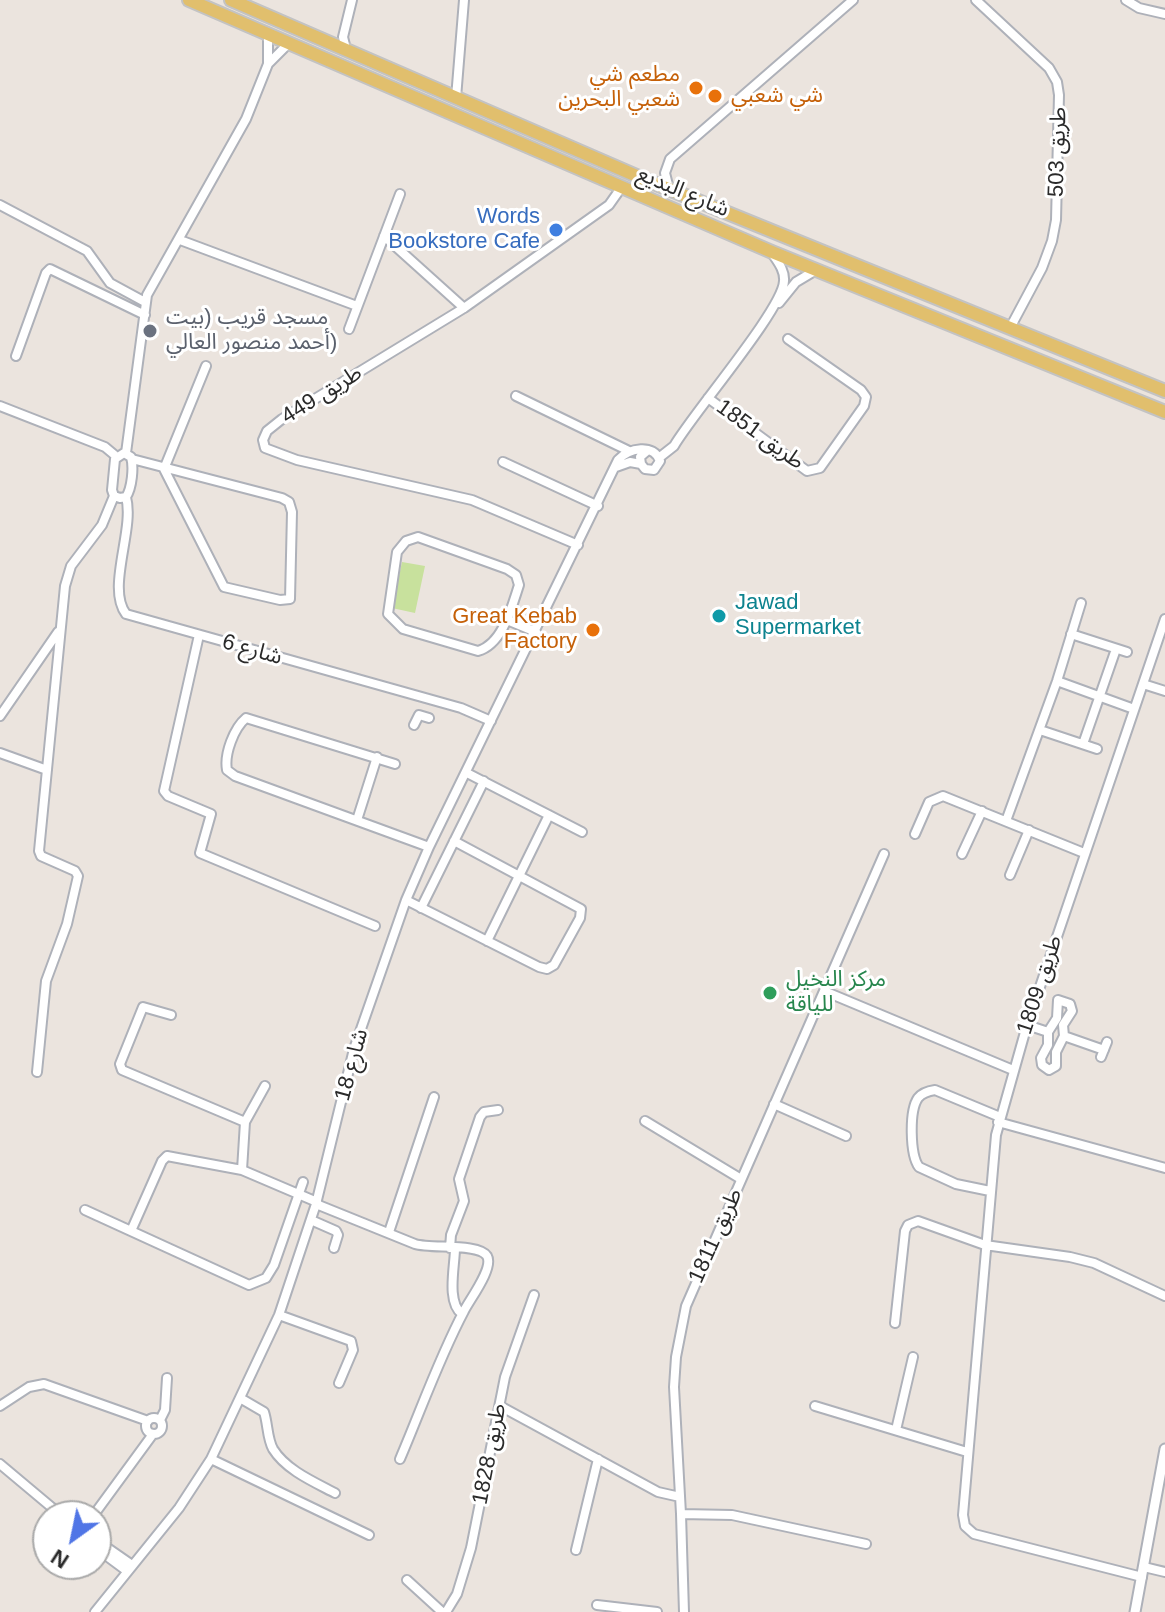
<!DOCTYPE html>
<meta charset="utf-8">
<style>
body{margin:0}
#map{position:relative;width:1165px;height:1612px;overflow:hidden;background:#ebe4de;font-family:Arial,sans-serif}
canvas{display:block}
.north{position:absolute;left:32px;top:1500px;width:80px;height:80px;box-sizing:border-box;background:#fff;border:2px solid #aaa;border-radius:50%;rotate:213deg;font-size:22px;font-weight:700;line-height:32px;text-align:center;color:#2a2a2a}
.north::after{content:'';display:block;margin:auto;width:28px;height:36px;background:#5075e6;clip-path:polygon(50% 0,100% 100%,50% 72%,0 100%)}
</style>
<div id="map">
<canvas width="1165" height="1612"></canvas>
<div class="north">N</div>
</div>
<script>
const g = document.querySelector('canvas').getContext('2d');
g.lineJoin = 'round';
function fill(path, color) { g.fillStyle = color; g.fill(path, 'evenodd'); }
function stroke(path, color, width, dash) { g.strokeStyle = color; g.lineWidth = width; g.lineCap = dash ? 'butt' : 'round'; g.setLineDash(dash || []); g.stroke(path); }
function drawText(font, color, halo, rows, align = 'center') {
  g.font = font + ' Arial,"Noto Sans Arabic",sans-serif'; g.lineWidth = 6; g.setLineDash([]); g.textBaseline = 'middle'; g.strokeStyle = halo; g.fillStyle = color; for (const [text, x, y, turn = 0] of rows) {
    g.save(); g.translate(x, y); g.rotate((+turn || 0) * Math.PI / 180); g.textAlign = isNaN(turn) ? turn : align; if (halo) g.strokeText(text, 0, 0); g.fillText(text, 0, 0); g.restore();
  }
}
fill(new Path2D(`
 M 402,562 L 425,566 L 415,613 L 392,608 Z`), '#c8e19d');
const minor = new Path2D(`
 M 976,0 L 1049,68 L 1057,82 L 1059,95 L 1056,220 L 1052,241 L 1042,268 L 1010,328
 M 1126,0 L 1139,8 L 1165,14
 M 346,49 L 343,37 L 352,0
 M 269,63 L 288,44
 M 456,98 L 464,0
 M 669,189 L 665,173 L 670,159 L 853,0
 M 0,205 L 87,251 L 110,283 L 145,302
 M 384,236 L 464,308
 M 180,240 L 357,306
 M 779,303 L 796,282 L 816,270
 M 349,329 L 400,194
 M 16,356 L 46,273 L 50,269 L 145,315
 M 516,396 L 629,451
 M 708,398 L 807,471 L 820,468 L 864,406 L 866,397 L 861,390 L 788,339
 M 0,406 L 105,447 L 117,457
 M 124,453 L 131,457 C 134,467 132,488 126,497 L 120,498 L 114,496 L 112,490 L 115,459 Z
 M 126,453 L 147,295 L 246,119 L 268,64 L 268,35
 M 660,457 L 674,446 C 693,413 783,309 784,281 C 785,270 777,261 772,253
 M 132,459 L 282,498 L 289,502 L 292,512 L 290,599 L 280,600 L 224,587 L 164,469 L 206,366
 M 503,462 L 598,506
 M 616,467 L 630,462 L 641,464
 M 126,497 C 135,529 106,588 126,614 L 461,708 L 491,721
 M 418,537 L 507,569 L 516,575 L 519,585 C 512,606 503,644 478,651 L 403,629 L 388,614 L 397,552 L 406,541 Z
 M 578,545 L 472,500 L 297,460 L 265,448 L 263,440 L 267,431 L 282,419 L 464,308 L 609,205 L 621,188
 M 507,620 L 536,632
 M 1071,634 L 1127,652
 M 199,635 L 164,791 L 168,796 L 211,814 L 200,853 L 375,926
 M 1057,681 L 1134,709
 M 1143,684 L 1165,691
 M 0,716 L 58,632
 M 414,725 L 419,715 L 429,718
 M 1040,730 L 1097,749
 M 1083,744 L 1116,649
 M 0,753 L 47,770
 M 395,764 L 246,718 C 234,728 224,754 227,770 L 235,776 L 429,847
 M 467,773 L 582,832
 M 357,820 L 377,757
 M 1006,821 L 1057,681 L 1081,603
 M 915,834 L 929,802 L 943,796 L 1084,853
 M 962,854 L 982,811
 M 1010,875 L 1029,830
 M 406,900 L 539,967 L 547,969 L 554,965 L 580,918 L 581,909 L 454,841
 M 421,908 L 484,781
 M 487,941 L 549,815
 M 824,991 L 1013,1070
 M 1058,1000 L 1070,1004 L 1072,1011 L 1063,1025 L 1064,1036 L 1056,1052 L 1056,1066 L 1049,1070 L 1042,1065 L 1041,1058 L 1048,1045 L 1048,1032 L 1057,1018 Z
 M 171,1015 L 143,1007 L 120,1064 L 122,1070 L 245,1122
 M 1027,1025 L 1048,1032
 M 1064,1036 L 1104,1050
 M 1101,1057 L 1107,1042
 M 37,1072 L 46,981 L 67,924 L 78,876 L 75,871 L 41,856 L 39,851 L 65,586 L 71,566 L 102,525 L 114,496
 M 774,1104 L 846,1136
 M 645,1121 L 741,1179
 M 998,1122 L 1165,1168
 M 242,1170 L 245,1122 L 265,1086
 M 990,1191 L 956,1184 L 919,1167 C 910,1155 909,1111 918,1098 C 922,1093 928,1091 935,1090 L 1000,1117
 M 316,1204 L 415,1244 C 431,1249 479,1243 487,1256 C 494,1268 470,1299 464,1311 C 439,1358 421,1410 400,1459
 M 85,1210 L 249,1285 L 266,1278 L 274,1265 L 303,1182
 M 311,1220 L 336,1231 L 338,1235 L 334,1248
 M 131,1231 L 162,1161 L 167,1156 L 242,1170 L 317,1202
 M 389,1232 L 434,1097
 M 450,1248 L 451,1235 L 464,1201 L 459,1179 L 480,1117 L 484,1112 L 498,1110
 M 455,1248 C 455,1266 446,1302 462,1314
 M 279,1315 L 351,1341 L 353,1350 L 339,1383
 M 895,1323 L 905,1231 L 908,1225 L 918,1221 L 985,1245 L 1070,1257 L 1094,1263 L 1165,1296
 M 240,1398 L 264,1412 C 268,1424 267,1438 273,1449 C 286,1470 314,1482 335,1493
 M 0,1406 L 29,1387 L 44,1384 L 148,1421
 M 500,1406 L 658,1492 L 680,1497
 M 815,1406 L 967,1452
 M146 1426a8 8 0 1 1 16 0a8 8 0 1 1-16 0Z
 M 160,1420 L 165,1410 L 167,1378
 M 896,1430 L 913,1357
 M 211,1459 L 369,1535
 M 0,1464 L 62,1516
 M 681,1514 L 732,1515 L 866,1544
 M 93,1516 L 153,1434
 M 96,1540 L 132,1565
 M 96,1548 L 127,1571
 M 576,1550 L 598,1459
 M 1144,1567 L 1165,1572
 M 1142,1577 L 974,1534 L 965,1526 L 963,1515 L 996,1135 L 1027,1025 L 1165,619
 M 407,1580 L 442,1612
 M 597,1605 L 657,1612
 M 95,1612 L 179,1508 L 211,1459 L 279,1315 L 316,1204 L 354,1049 L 406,900 L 429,847 L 618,460 C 629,448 654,443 660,461 L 654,470 L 645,469 L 641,464 L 640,457 L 647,451
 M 446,1612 L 457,1594 L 471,1548 L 505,1377 L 534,1295
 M 684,1612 L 681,1514 L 674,1387 L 676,1357 L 686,1306 L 884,854`);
const tertiary = new Path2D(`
 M 1135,1612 L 1165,1449`);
const primary = new Path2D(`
 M 189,0 L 772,252 L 1165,412
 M 231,0 L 639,177 L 1165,391`);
stroke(minor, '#aeb1b9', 12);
stroke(tertiary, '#aeb1b9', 13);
stroke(primary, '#c3c3c3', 16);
stroke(minor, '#fff', 8);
stroke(tertiary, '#fff', 9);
stroke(primary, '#e1bf6d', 12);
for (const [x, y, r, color] of [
 [696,88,8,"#e8710a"],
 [715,96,8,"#e8710a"],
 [556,230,8,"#3f7fe0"],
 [150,331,8,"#6b7280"],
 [719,616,8,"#0f9aa8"],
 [593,630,8,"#e8710a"],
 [770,993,8,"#2e9e5b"]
]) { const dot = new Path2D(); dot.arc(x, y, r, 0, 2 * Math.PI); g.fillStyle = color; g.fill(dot); stroke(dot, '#fff', 3); }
drawText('22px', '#c56008', '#fff', [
 ["مطعم شي",680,75],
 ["شعبي البحرين",680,100],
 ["شي شعبي",731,96,"left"],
 ["Great Kebab",577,617],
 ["Factory",577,642]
], 'right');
drawText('22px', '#2a2a2a', '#fff', [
 ["طريق 503",1058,152,-88],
 ["شارع البديع",683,192,23],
 ["طريق 449",322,395,-32],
 ["طريق 1851",760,435,36],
 ["شارع 6",252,650,16],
 ["طريق 1809",1040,985,-72],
 ["شارع 18",352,1065,-75],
 ["طريق 1811",716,1236,-66],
 ["طريق 1828",490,1454,-79]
]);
drawText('22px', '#366cbe', '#fff', [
 ["Words",540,217],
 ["Bookstore Cafe",540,242]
], 'right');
drawText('22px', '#5b616d', '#fff', [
 ["مسجد قريب (بيت",166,318],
 ["أحمد منصور العالي)",166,343]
], 'left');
drawText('22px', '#0d838f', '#fff', [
 ["Jawad",735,603],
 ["Supermarket",735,628]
], 'left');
drawText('22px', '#27864d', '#fff', [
 ["مركز النخيل",786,980],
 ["للياقة",786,1005]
], 'left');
</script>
